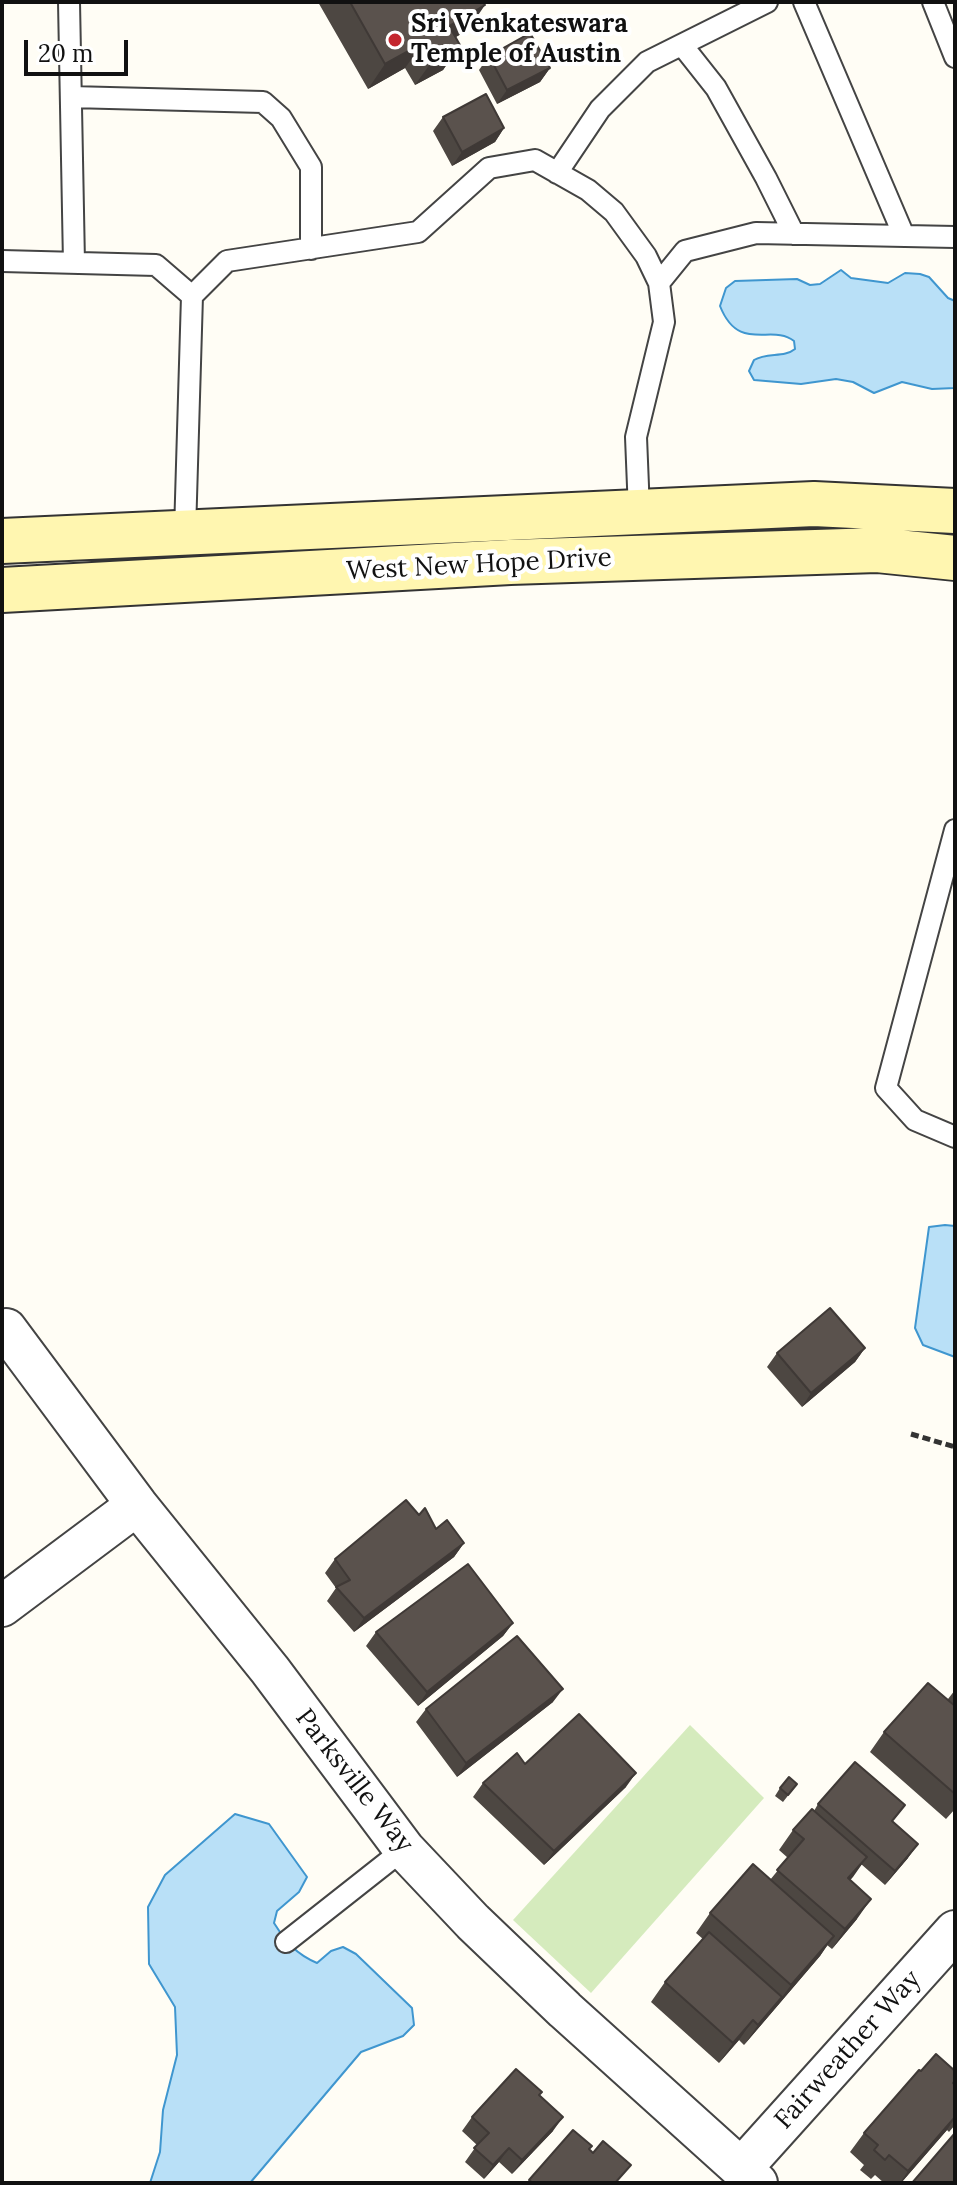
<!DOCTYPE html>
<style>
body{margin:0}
#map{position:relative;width:957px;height:2185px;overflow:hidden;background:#fffdf5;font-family:Lora,serif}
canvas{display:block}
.frame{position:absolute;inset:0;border:4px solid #111;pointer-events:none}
.scale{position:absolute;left:24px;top:40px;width:104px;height:36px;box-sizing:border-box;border:4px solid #111;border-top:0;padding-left:10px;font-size:24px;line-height:28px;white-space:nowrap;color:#111;-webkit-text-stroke:6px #fff;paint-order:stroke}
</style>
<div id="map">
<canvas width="957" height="2185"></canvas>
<div class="frame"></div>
<div class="scale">20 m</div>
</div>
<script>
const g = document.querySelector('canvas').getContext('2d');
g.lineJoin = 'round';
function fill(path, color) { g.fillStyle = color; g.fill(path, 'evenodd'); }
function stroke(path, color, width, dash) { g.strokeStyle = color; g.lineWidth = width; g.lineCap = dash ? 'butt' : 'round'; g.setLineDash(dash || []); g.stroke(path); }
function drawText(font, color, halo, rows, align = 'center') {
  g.font = font + ' Lora,serif'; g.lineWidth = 8; g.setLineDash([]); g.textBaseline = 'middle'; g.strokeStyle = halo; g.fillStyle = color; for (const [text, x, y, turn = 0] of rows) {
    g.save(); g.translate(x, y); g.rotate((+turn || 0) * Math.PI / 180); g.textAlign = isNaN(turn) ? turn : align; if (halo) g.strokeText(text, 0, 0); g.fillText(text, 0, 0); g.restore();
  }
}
fill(new Path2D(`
 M 690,1725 L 764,1798 L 591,1993 L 513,1920 Z`), '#d5ebbd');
const water = new Path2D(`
 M 841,270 L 851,278 L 888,283 L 905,273 L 920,274 L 929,277 L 948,298 L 955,301 L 955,388 L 932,389 L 902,382 L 874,393 L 853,382 L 836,379 L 801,384 L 754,380 L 749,371 L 754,360 C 767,352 784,358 795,349 L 794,341 C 772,323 739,354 720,306 L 726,288 L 735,281 L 797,279 L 810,285 L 820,284 Z
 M 945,1225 L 955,1226 L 955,1357 L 923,1345 L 915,1328 L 929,1227 Z
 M 235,1814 L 269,1824 L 307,1877 L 299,1892 L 277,1911 L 274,1923 C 286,1942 296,1954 317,1963 L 331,1951 L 343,1947 L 356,1954 L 412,2008 L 414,2025 L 403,2036 L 361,2052 L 250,2183 L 150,2183 L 160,2152 L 163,2110 L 177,2055 L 175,2007 L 149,1964 L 148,1907 L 165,1875 Z`);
fill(water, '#b9e0f7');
stroke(water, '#3f96cf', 2);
const lane = new Path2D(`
 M 69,2 L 74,263
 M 804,2 L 904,236
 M 933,2 L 955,57
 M 682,45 L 716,88 L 766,178 L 794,234
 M 71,97 L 263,102 L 281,118 L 311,167 L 311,249
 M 557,173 L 600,109 L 647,62 L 767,2
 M 2,261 L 156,265 L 192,296
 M 659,283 L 685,251 L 756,233 L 955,237
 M 185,532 L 192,296 L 227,261 L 418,232 L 489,168 L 535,160 L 588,190 L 614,212 L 646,256 L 659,283 L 664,322 L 636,437 L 639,511
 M 955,830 L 886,1088 L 915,1120 L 955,1137
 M 286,1942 L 404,1849`);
const street = new Path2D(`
 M 6,1329 L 137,1505 L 270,1670 L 404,1849 L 473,1922 L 565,2010 L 757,2183
 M 2,1606 L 137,1505
 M 741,2169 L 955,1931`);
const secondary = new Path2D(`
 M 2,541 L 814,504 L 955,511
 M 2,590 L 510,562 L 877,550 L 955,558`);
stroke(lane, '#444', 24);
stroke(street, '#444', 44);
stroke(secondary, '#333', 48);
stroke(new Path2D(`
 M 911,1434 L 955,1447`), '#333', 5, [8, 4]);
stroke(lane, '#fff', 20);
stroke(street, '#fff', 40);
stroke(secondary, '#fff6b0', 44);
fill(new Path2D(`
 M 318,2 L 483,2 L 468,30 L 456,37 L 460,45 L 443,70 L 415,85 L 405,68 L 368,89 Z
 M 489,56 L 550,68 L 540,82 L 497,104 L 479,70 Z
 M 443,117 L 504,128 L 495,142 L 452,166 L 433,131 Z
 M 865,1348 L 855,1362 L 802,1407 L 767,1367 L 777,1353 Z
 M 419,1515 L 436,1529 L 464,1543 L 454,1557 L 354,1632 L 327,1601 L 336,1588 L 325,1573 L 335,1559 Z
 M 513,1623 L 503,1636 L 418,1706 L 366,1646 L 376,1632 Z
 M 955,1690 L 955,1809 L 946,1819 L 870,1752 L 884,1732 L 948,1699 Z
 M 553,1702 L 457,1777 L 416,1722 L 426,1709 Z
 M 525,1764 L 626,1787 L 544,1865 L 473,1797 L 483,1783 Z
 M 797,1784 L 783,1802 L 775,1796 L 780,1788 Z
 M 818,1804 L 893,1822 L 908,1858 L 885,1885 L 861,1864 L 850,1880 L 857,1919 L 832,1949 L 827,1945 L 820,1956 L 744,2045 L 739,2040 L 719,2063 L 651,2002 L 665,1982 L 703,1939 L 696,1933 L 710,1913 L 770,1880 L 788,1858 L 779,1850 L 793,1830 L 814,1811 Z
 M 921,2071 L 955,2085 L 955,2125 L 949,2132 L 947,2130 L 901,2183 L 884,2183 L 875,2175 L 871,2179 L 860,2170 L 864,2165 L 850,2152 L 864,2133 Z
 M 539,2095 L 553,2131 L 512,2174 L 499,2162 L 484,2179 L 465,2162 L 477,2145 L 462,2131 L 472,2117 Z`), '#4d4742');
fill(new Path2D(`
 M 485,5 L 468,30 L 431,51 L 449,26 Z
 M 423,43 L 405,68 L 368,89 L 385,64 Z
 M 460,45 L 443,70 L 415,85 L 433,60 Z
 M 550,68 L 540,82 L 497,104 L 507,90 Z
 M 504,128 L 495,142 L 452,166 L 462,152 Z
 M 865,1348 L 855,1362 L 802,1407 L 811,1393 Z
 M 464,1543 L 454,1557 L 354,1632 L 364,1618 Z
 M 513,1623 L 503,1636 L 418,1706 L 427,1692 Z
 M 563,1689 L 553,1702 L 457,1777 L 466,1763 Z
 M 636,1773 L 626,1787 L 544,1865 L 554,1851 Z
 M 918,1844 L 908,1858 L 885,1885 L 895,1871 Z
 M 867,1857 L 853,1877 L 834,1898 L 848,1878 Z
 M 871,1899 L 857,1919 L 832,1949 L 845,1929 Z
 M 834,1936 L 820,1956 L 744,2045 L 758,2025 L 782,1997 L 791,1985 Z
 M 753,2020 L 739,2040 L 719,2063 L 733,2043 Z
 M 563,2117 L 553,2131 L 512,2174 L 522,2160 Z
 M 955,2117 L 947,2130 L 901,2183 L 900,2183 L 908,2171 Z
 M 509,2148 L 499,2162 L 484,2179 L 493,2165 Z`), '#3f3936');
const building = new Path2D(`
 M 350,2 L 483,2 L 485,5 L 449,26 L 460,45 L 433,60 L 423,43 L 385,64 Z
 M 530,33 L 550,68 L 507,90 L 489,56 Z
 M 486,94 L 504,128 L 462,152 L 443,117 Z
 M 830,1308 L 865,1348 L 811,1393 L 777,1353 Z
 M 406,1500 L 419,1515 L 425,1508 L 436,1529 L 447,1520 L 464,1543 L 364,1618 L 336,1587 L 350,1580 L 335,1559 Z
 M 468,1564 L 513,1623 L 427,1692 L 376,1632 Z
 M 517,1636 L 563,1689 L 466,1763 L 426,1709 Z
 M 928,1683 L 955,1706 L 955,1794 L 884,1732 Z
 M 579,1714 L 636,1773 L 554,1851 L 483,1783 L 517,1753 L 525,1764 Z
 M 855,1762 L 905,1805 L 892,1821 L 918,1844 L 895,1871 L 818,1804 Z
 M 789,1777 L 797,1784 L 788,1795 L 780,1788 Z
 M 812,1809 L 867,1857 L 848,1878 L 871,1899 L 845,1929 L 777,1870 L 804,1839 L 793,1830 Z
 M 753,1864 L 834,1936 L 791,1985 L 710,1913 Z
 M 709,1932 L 782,1997 L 758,2025 L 753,2020 L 733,2043 L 665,1982 Z
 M 936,2054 L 955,2071 L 955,2080 L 953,2083 L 955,2085 L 955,2117 L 908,2171 L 889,2155 L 885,2160 L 874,2150 L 878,2145 L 864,2133 L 919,2070 L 921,2071 Z
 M 516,2069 L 542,2092 L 539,2095 L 563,2117 L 522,2160 L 509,2148 L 493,2165 L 474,2148 L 489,2133 L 472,2117 Z
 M 573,2130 L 592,2146 L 589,2149 L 593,2153 L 603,2141 L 631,2165 L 615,2183 L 533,2183 L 529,2180 Z
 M 955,2133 L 955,2183 L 912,2183 Z`);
fill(building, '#5a524d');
stroke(building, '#3f3936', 2);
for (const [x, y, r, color] of [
 [395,40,8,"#c4262e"]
]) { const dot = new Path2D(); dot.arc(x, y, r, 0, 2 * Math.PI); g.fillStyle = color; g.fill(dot); stroke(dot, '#fff', 3); }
drawText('bold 26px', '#111', '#fff', [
 ["Sri Venkateswara",411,25],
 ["Temple of Austin",411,55]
], 'left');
drawText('26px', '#111', '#fff', [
 ["West New Hope Drive",479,565,-3],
 ["Parksville Way",354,1781,52],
 ["Fairweather Way",848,2050,-48]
]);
</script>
